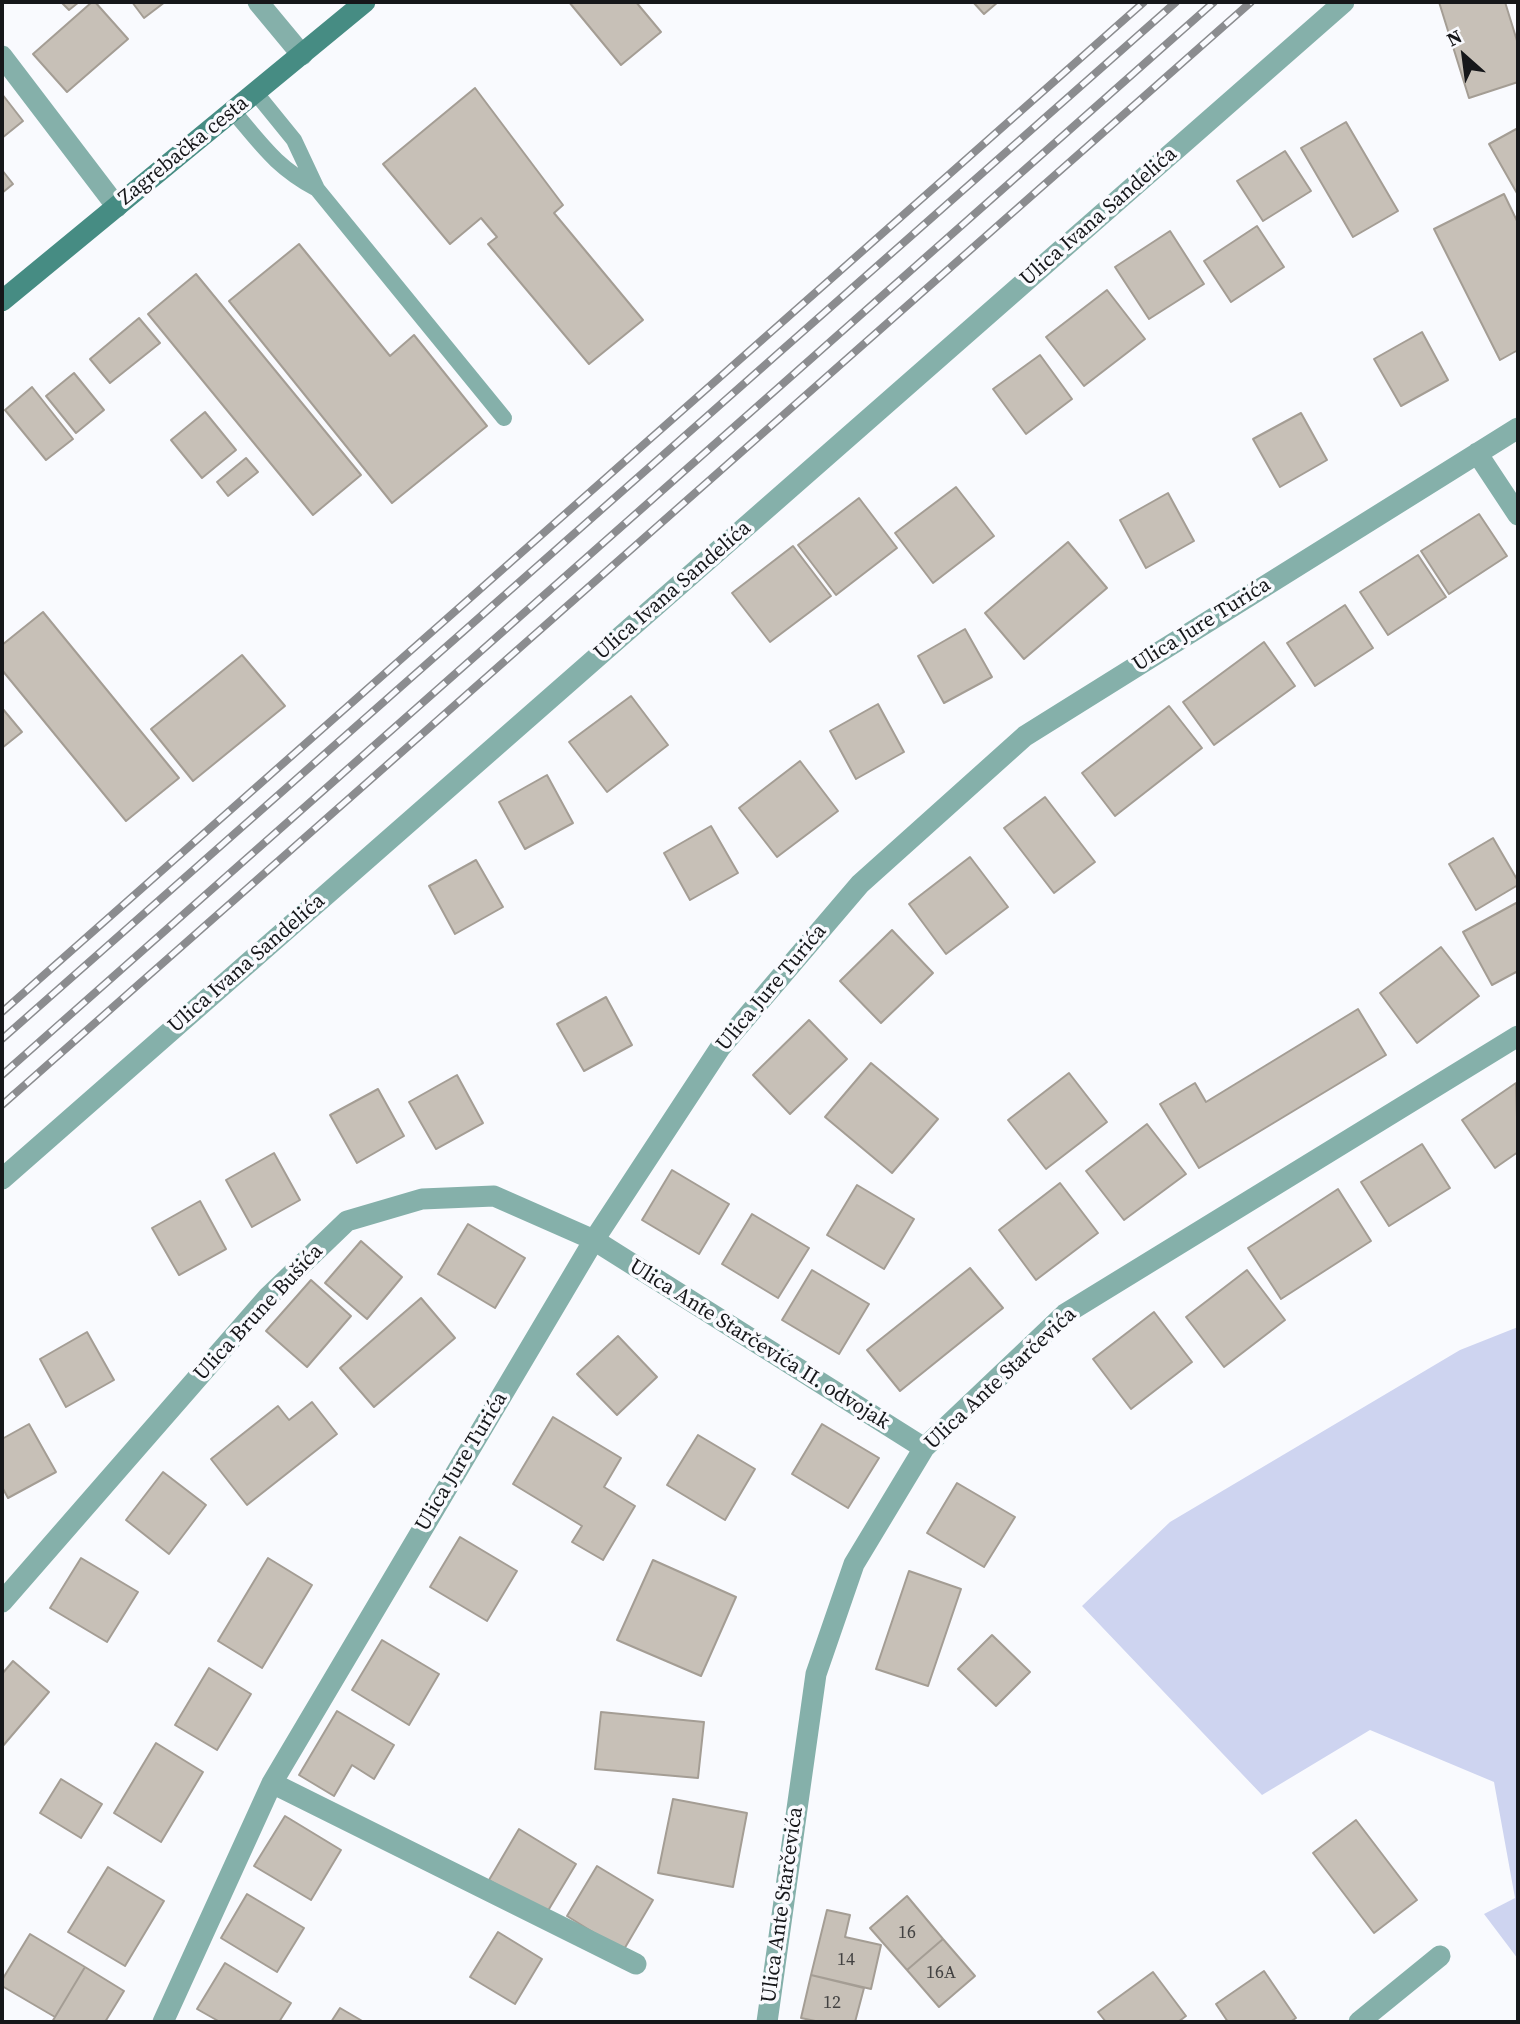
<!DOCTYPE html>
<meta charset="utf-8">
<style>
body{margin:0}
#map{position:relative;width:1520px;height:2024px;overflow:hidden;background:#f9fafe;font-family:"Source Serif 4",serif}
canvas{display:block}
.frame{position:absolute;inset:0;border:4px solid #16171a;pointer-events:none}
.north{position:absolute;left:1429px;top:21px;width:70px;height:70px;-webkit-text-stroke:5px #f9fafe;paint-order:stroke;rotate:332deg;font-size:19px;font-weight:700;line-height:28px;text-align:center;color:#16171a}
.north::after{content:'';display:block;margin:auto;width:24px;height:32px;background:#16171a;clip-path:polygon(50% 0,100% 100%,50% 72%,0 100%)}
</style>
<div id="map">
<canvas width="1520" height="2024"></canvas>
<div class="frame"></div>
<div class="north">N</div>
</div>
<script>
const g = document.querySelector('canvas').getContext('2d');
g.lineJoin = 'round';
function fill(path, color) { g.fillStyle = color; g.fill(path, 'evenodd'); }
function stroke(path, color, width, dash) { g.strokeStyle = color; g.lineWidth = width; g.lineCap = dash ? 'butt' : 'round'; g.setLineDash(dash || []); g.stroke(path); }
function drawText(font, color, halo, rows, align = 'center') {
  g.font = font + ' "Source Serif 4",serif'; g.lineWidth = 7; g.setLineDash([]); g.textBaseline = 'middle'; g.strokeStyle = halo; g.fillStyle = color; for (const [text, x, y, turn = 0] of rows) {
    g.save(); g.translate(x, y); g.rotate((+turn || 0) * Math.PI / 180); g.textAlign = isNaN(turn) ? turn : align; if (halo) g.strokeText(text, 0, 0); g.fillText(text, 0, 0); g.restore();
  }
}
fill(new Path2D(`
 M 1518,1327 L 1518,1959 L 1484,1914 L 1515,1898 L 1494,1782 L 1370,1730 L 1262,1795 L 1082,1606 L 1170,1522 L 1460,1350 Z`), '#ced4f0');
const building = new Path2D(`
 M 61,2 L 79,2 L 69,10 Z
 M 92,2 L 95,2 L 128,39 L 67,92 L 33,54 Z
 M 132,2 L 165,2 L 144,18 Z
 M 569,2 L 636,2 L 661,32 L 621,65 Z
 M 973,2 L 998,2 L 984,14 Z
 M 1439,2 L 1505,2 L 1518,44 L 1518,82 L 1469,98 Z
 M 475,88 L 563,205 L 554,213 L 643,320 L 589,364 L 488,244 L 497,237 L 481,218 L 450,244 L 383,164 Z
 M 2,94 L 23,121 L 2,138 Z
 M 1346,122 L 1398,211 L 1353,237 L 1301,148 Z
 M 1518,128 L 1518,195 L 1489,144 Z
 M 1285,151 L 1311,191 L 1263,221 L 1237,181 Z
 M 2,170 L 13,184 L 2,193 Z
 M 1504,194 L 1518,223 L 1518,350 L 1500,360 L 1434,229 Z
 M 1257,226 L 1284,267 L 1231,302 L 1204,261 Z
 M 1170,231 L 1204,284 L 1149,319 L 1115,267 Z
 M 299,244 L 390,356 L 414,335 L 487,426 L 392,503 L 229,301 Z
 M 196,274 L 361,475 L 313,515 L 148,314 Z
 M 1107,290 L 1145,339 L 1084,386 L 1046,337 Z
 M 139,318 L 160,343 L 110,383 L 90,359 Z
 M 1422,332 L 1448,380 L 1401,406 L 1374,359 Z
 M 1040,355 L 1072,399 L 1026,434 L 993,389 Z
 M 74,373 L 104,410 L 76,433 L 46,396 Z
 M 32,387 L 73,439 L 46,460 L 5,410 Z
 M 205,412 L 236,450 L 202,478 L 171,440 Z
 M 1301,413 L 1327,460 L 1280,487 L 1253,439 Z
 M 246,458 L 258,472 L 228,496 L 217,482 Z
 M 956,487 L 994,536 L 933,583 L 895,533 Z
 M 1168,493 L 1194,541 L 1146,568 L 1120,520 Z
 M 859,498 L 897,548 L 836,595 L 798,545 Z
 M 1479,514 L 1507,556 L 1449,594 L 1421,551 Z
 M 1068,542 L 1107,588 L 1024,659 L 985,613 Z
 M 793,546 L 831,596 L 770,642 L 732,593 Z
 M 1418,555 L 1446,597 L 1388,635 L 1360,592 Z
 M 1345,605 L 1373,648 L 1315,686 L 1287,643 Z
 M 43,612 L 179,778 L 126,821 L 2,670 L 2,645 Z
 M 965,629 L 992,677 L 944,703 L 918,656 Z
 M 1264,642 L 1295,686 L 1214,745 L 1183,702 Z
 M 242,655 L 285,706 L 193,781 L 151,729 Z
 M 631,696 L 668,745 L 607,792 L 569,742 Z
 M 878,704 L 904,752 L 856,779 L 830,731 Z
 M 1169,706 L 1202,748 L 1115,816 L 1082,773 Z
 M 2,708 L 22,732 L 2,748 Z
 M 800,761 L 838,811 L 777,857 L 739,808 Z
 M 547,775 L 573,823 L 525,849 L 499,802 Z
 M 1045,797 L 1095,862 L 1054,893 L 1004,828 Z
 M 711,826 L 738,873 L 690,900 L 664,853 Z
 M 1493,838 L 1518,881 L 1518,885 L 1476,910 L 1449,864 Z
 M 970,857 L 1008,907 L 946,954 L 909,904 Z
 M 476,860 L 503,907 L 455,934 L 429,886 Z
 M 1518,902 L 1518,971 L 1492,985 L 1463,932 Z
 M 892,930 L 933,973 L 881,1023 L 840,981 Z
 M 1441,947 L 1479,996 L 1417,1043 L 1380,993 Z
 M 606,997 L 632,1045 L 584,1071 L 557,1024 Z
 M 1358,1009 L 1386,1055 L 1199,1168 L 1160,1104 L 1195,1083 L 1206,1102 Z
 M 809,1020 L 847,1059 L 790,1114 L 753,1075 Z
 M 871,1063 L 938,1119 L 892,1173 L 825,1117 Z
 M 1069,1073 L 1107,1122 L 1046,1169 L 1008,1120 Z
 M 457,1075 L 483,1123 L 436,1149 L 409,1102 Z
 M 1516,1083 L 1518,1152 L 1495,1168 L 1462,1120 Z
 M 378,1089 L 404,1136 L 357,1163 L 330,1115 Z
 M 1147,1124 L 1186,1174 L 1124,1220 L 1086,1171 Z
 M 1422,1144 L 1450,1188 L 1389,1226 L 1361,1182 Z
 M 274,1153 L 300,1200 L 252,1227 L 226,1180 Z
 M 672,1170 L 729,1204 L 699,1254 L 642,1220 Z
 M 1060,1183 L 1098,1233 L 1036,1280 L 999,1230 Z
 M 857,1185 L 914,1219 L 884,1269 L 827,1235 Z
 M 1338,1189 L 1371,1241 L 1281,1299 L 1248,1248 Z
 M 200,1201 L 226,1249 L 179,1275 L 152,1228 Z
 M 752,1214 L 809,1248 L 778,1298 L 722,1264 Z
 M 468,1224 L 525,1258 L 495,1308 L 438,1274 Z
 M 361,1241 L 402,1277 L 367,1319 L 325,1283 Z
 M 970,1268 L 1003,1308 L 900,1391 L 867,1350 Z
 M 812,1270 L 869,1304 L 839,1354 L 782,1320 Z
 M 1247,1270 L 1285,1320 L 1224,1367 L 1186,1317 Z
 M 311,1280 L 351,1316 L 307,1367 L 266,1331 Z
 M 421,1298 L 455,1338 L 374,1407 L 340,1368 Z
 M 1154,1312 L 1192,1362 L 1131,1409 L 1093,1359 Z
 M 87,1332 L 114,1380 L 66,1407 L 40,1359 Z
 M 618,1336 L 657,1377 L 617,1415 L 577,1374 Z
 M 312,1402 L 337,1434 L 247,1505 L 211,1459 L 278,1406 L 289,1420 Z
 M 553,1417 L 621,1458 L 604,1487 L 635,1506 L 603,1560 L 572,1542 L 582,1526 L 513,1484 Z
 M 29,1424 L 56,1472 L 8,1498 L 2,1487 L 2,1439 Z
 M 822,1424 L 879,1458 L 848,1508 L 792,1474 Z
 M 698,1435 L 755,1469 L 725,1520 L 667,1485 Z
 M 163,1472 L 206,1505 L 169,1554 L 126,1520 Z
 M 957,1483 L 1015,1517 L 984,1567 L 927,1533 Z
 M 460,1537 L 517,1571 L 487,1621 L 430,1587 Z
 M 81,1558 L 138,1592 L 107,1642 L 50,1608 Z
 M 268,1558 L 312,1585 L 262,1668 L 218,1641 Z
 M 653,1560 L 736,1597 L 701,1676 L 617,1640 Z
 M 909,1571 L 961,1589 L 928,1686 L 876,1669 Z
 M 992,1635 L 1030,1672 L 996,1706 L 958,1669 Z
 M 382,1640 L 439,1674 L 409,1725 L 352,1690 Z
 M 13,1661 L 49,1692 L 2,1747 L 2,1674 Z
 M 209,1668 L 251,1694 L 217,1750 L 175,1725 Z
 M 337,1711 L 394,1745 L 374,1779 L 352,1765 L 334,1796 L 299,1775 Z
 M 601,1712 L 704,1722 L 698,1778 L 595,1769 Z
 M 156,1743 L 203,1772 L 161,1842 L 114,1813 Z
 M 61,1779 L 102,1804 L 81,1838 L 40,1813 Z
 M 673,1799 L 747,1813 L 733,1887 L 658,1873 Z
 M 285,1816 L 341,1850 L 311,1900 L 254,1866 Z
 M 1356,1820 L 1417,1900 L 1374,1933 L 1313,1853 Z
 M 519,1829 L 576,1864 L 546,1914 L 489,1880 Z
 M 597,1866 L 653,1900 L 623,1951 L 567,1916 Z
 M 108,1867 L 164,1901 L 125,1966 L 68,1932 Z
 M 247,1894 L 304,1928 L 277,1972 L 221,1938 Z
 M 907,1896 L 943,1939 L 907,1970 L 870,1928 Z
 M 827,1910 L 850,1915 L 845,1937 L 881,1945 L 871,1989 L 811,1975 Z
 M 498,1932 L 542,1959 L 515,2004 L 470,1977 Z
 M 30,1934 L 85,1967 L 55,2017 L 2,1986 L 2,1980 Z
 M 943,1939 L 975,1976 L 939,2007 L 907,1970 Z
 M 225,1963 L 291,2003 L 279,2022 L 220,2022 L 197,2009 Z
 M 85,1967 L 124,1991 L 105,2022 L 52,2022 Z
 M 1264,1971 L 1296,2018 L 1290,2022 L 1228,2022 L 1216,2004 Z
 M 1153,1972 L 1186,2016 L 1178,2022 L 1106,2022 L 1098,2012 Z
 M 811,1975 L 864,1988 L 855,2022 L 820,2022 L 801,2018 Z
 M 340,2008 L 364,2022 L 331,2022 Z`);
fill(building, '#c7c0b7');
stroke(building, '#a49d94', 2);
stroke(new Path2D(`
 M 255,92 L 294,140 L 317,189 L 504,418
 M 233,111 C 262,145 276,167 317,189`), '#85b0aa', 16);
stroke(new Path2D(`
 M 258,2 L 302,55
 M 2,56 L 117,207
 M 1477,453 L 1518,515
 M 2,1179 L 1344,2
 M 2,1602 L 269,1296 L 347,1221 L 422,1199 L 494,1196 L 594,1240 L 924,1448
 M 272,1783 L 636,1964
 M 163,2022 L 272,1783 L 594,1240 L 720,1048 L 860,884 L 1025,736 L 1518,428
 M 767,2022 L 816,1674 L 854,1564 L 924,1448 L 1065,1314 L 1518,1036
 M 1359,2022 L 1440,1956`), '#85b0aa', 21);
stroke(new Path2D(`
 M 2,301 L 365,2`), '#468c83', 21);
const rail = new Path2D(`
 M 2,1012 L 1144,2
 M 2,1039 L 1176,2
 M 2,1075 L 1214,2
 M 2,1105 L 1251,2`);
stroke(rail, '#8b8c8f', 8);
stroke(rail, '#f9fafe', 5, [16]);
drawText('18px', '#424141', null, [
 ["16",907,1933],
 ["14",846,1960],
 ["16A",941,1973],
 ["12",832,2003]
]);
drawText('21px', '#16171a', '#f9fafe', [
 ["Zagrebačka cesta",184,151,-39],
 ["Ulica Ivana Sandelića",1099,217,-41],
 ["Ulica Ivana Sandelića",673,591,-41],
 ["Ulica Jure Turića",1202,625,-32],
 ["Ulica Ivana Sandelića",247,964,-41],
 ["Ulica Jure Turića",772,988,-50],
 ["Ulica Brune Bušića",259,1313,-47],
 ["Ulica Ante Starčevića II. odvojak",759,1345,32],
 ["Ulica Ante Starčevića",1001,1379,-43],
 ["Ulica Jure Turića",462,1462,-59],
 ["Ulica Ante Starčevića",783,1905,-82]
]);
</script>
